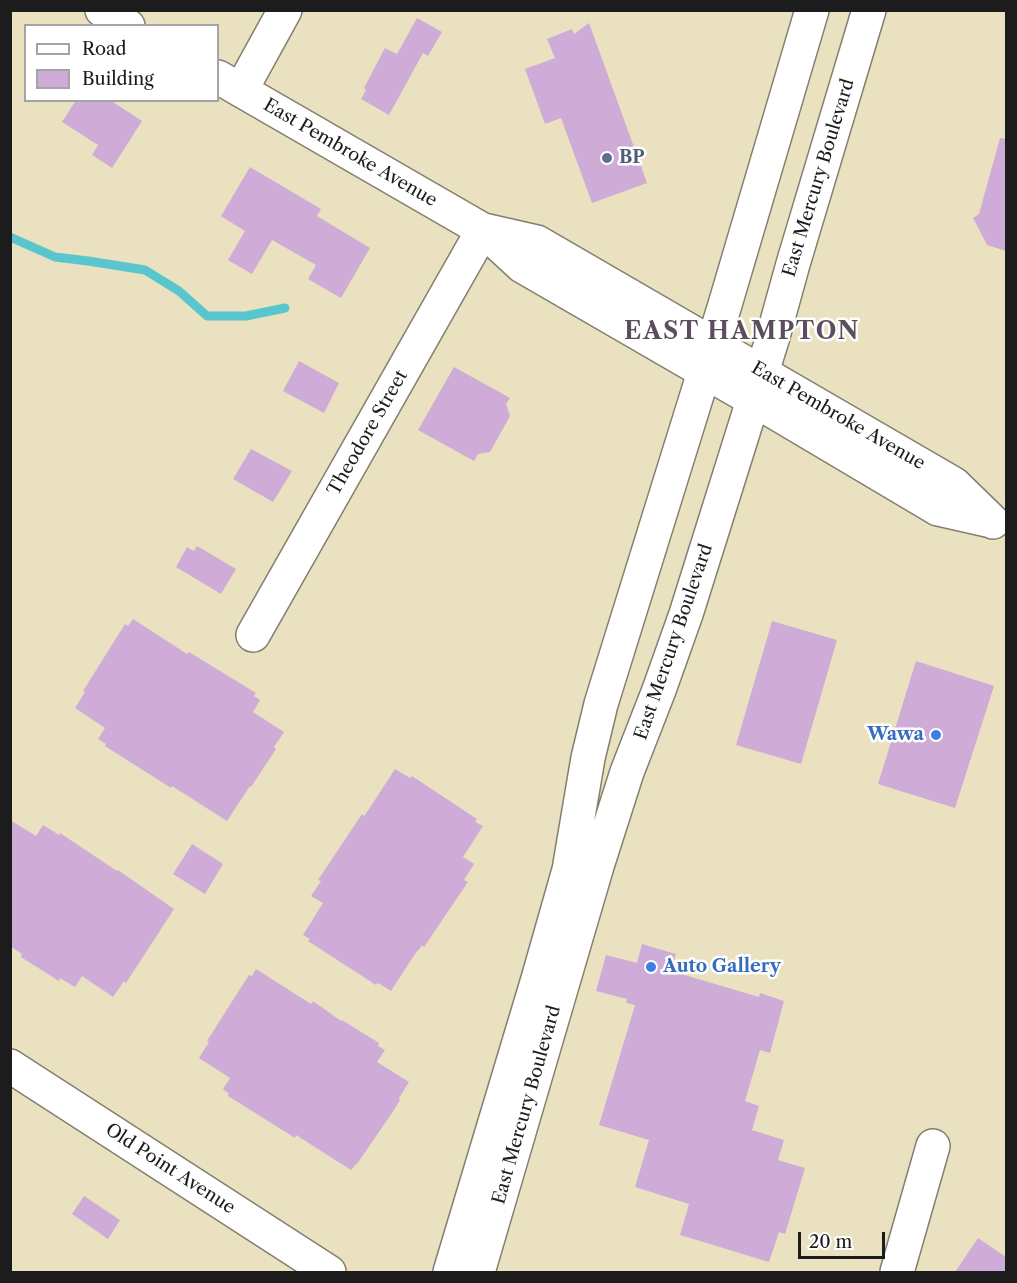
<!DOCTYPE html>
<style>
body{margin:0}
#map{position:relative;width:1017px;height:1283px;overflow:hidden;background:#eae1c0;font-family:"Libre Caslon Text",serif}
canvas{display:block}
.frame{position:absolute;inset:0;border:12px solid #1c1c1c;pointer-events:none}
.legend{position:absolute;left:24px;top:24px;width:195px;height:78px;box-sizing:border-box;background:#fff;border:2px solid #a4a4a4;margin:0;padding:8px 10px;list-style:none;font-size:18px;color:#1c1c1c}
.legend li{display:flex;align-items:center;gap:12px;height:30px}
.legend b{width:30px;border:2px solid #a4a4a4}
.scale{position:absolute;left:798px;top:1232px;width:87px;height:27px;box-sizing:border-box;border:3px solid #1c1c1c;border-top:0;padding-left:8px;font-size:18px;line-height:21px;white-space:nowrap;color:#1c1c1c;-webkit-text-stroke:4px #fff;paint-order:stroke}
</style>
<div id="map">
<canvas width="1017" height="1283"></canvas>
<div class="frame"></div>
<ul class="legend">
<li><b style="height:8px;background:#fff"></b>Road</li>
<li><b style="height:16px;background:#ceacd7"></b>Building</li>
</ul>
<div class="scale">20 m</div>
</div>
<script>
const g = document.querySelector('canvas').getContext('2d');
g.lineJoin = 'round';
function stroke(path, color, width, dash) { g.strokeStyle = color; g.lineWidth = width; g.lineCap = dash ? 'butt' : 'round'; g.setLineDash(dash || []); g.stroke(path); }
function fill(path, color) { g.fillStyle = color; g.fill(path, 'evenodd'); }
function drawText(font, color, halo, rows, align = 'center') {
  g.font = font + ' "Libre Caslon Text",serif'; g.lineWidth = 5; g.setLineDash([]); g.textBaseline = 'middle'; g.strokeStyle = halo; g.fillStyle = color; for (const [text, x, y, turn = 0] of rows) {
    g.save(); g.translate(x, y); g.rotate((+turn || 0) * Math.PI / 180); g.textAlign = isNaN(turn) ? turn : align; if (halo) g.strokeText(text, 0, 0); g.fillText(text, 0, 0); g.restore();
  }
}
stroke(new Path2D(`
 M 10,237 L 55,257 L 88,261 L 145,270 L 179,291 L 207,316 L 246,316 L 285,308`), '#59c6cd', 9);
fill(new Path2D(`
 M 417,18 L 442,32 L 428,56 L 423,53 L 389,115 L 361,99 L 366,90 L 364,88 L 385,48 L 397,54 Z
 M 589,23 L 647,183 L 592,203 L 561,118 L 545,124 L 525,69 L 555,58 L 547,39 L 572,29 L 574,34 Z
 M 76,100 L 110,100 L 142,121 L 112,168 L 92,155 L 98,145 L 62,122 Z
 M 1000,138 L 1006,139 L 1006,251 L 987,245 L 973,218 L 979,214 Z
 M 250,167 L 321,209 L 317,216 L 370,248 L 341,298 L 308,279 L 316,265 L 272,240 L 252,274 L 228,260 L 245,231 L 221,216 Z
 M 299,361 L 339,383 L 324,413 L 283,391 Z
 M 454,367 L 510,398 L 506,404 L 510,416 L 490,452 L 478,454 L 474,461 L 418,430 Z
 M 251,449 L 292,471 L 273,502 L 233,479 Z
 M 197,546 L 236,569 L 221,594 L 176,567 L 187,547 L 194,551 Z
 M 133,619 L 187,654 L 189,652 L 256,693 L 254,696 L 260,700 L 253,712 L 284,732 L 274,747 L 276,749 L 251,787 L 250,786 L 227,821 L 172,786 L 171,788 L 105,746 L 106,744 L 98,739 L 105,728 L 75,708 L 85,692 L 83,691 L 125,624 L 128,626 Z
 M 772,621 L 837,640 L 801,764 L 736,745 Z
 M 916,661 L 994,686 L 955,808 L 878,784 Z
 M 395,769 L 410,778 L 412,776 L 477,819 L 475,822 L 483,826 L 463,857 L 474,864 L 464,880 L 468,882 L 424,947 L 422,945 L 418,951 L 417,951 L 391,991 L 378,983 L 376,985 L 308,941 L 310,939 L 303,935 L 323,903 L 311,896 L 321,881 L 318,880 L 362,814 L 364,816 L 369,809 Z
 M 10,820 L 36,836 L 43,825 L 59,835 L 60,833 L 117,871 L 118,870 L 174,909 L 126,983 L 124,981 L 113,997 L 82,976 L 75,987 L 60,978 L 59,981 L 21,957 L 22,954 L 10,946 Z
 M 192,844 L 223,864 L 205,894 L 173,874 Z
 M 642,944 L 676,954 L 671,971 L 759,997 L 760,993 L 784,1001 L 770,1053 L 760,1050 L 745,1101 L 759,1106 L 752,1130 L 784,1140 L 778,1160 L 805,1168 L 785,1234 L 779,1232 L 769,1262 L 680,1235 L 689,1204 L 635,1187 L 649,1140 L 599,1125 L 635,1005 L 626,1003 L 627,999 L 596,991 L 606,955 L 637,963 Z
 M 256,969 L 311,1004 L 313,1001 L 341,1021 L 342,1020 L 379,1043 L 378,1046 L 385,1050 L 377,1062 L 409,1082 L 399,1098 L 400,1100 L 392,1113 L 357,1164 L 356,1164 L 351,1170 L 296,1135 L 295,1138 L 228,1096 L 229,1094 L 223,1089 L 230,1078 L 199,1058 L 209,1042 L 207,1041 L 231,1003 L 249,975 L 252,976 Z
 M 84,1196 L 120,1220 L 108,1239 L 72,1214 Z
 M 978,1238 L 1006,1257 L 1006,1272 L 955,1272 Z`), '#ceacd7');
const minor = new Path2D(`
 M 241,90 L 285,10
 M 253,635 L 483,230
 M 10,1066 L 329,1272
 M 897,1272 L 933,1146`);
const major = new Path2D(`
 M 102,10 L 128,26
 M 218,77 L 483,230 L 522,266 L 776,413 L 938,509 L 991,521
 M 484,230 L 537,242 L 954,484 L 993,522
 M 450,1272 L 538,979 L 569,870 L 588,758 L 601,704 L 724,308 L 812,10
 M 478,1272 L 597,866 L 627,772 L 659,690 L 686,614 L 772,340 L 793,264 L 869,10`);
stroke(minor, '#837e6e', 36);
stroke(major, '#837e6e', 36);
stroke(minor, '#fff', 33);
stroke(major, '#fff', 33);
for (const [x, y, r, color] of [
 [607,158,6,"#5c6f8a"],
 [936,735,6,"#3f7fe0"],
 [651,967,6,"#3f7fe0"]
]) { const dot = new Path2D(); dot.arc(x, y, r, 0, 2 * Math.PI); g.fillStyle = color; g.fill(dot); stroke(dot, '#fff', 2); }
drawText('18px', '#1c1c1c', '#fff', [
 ["East Pembroke Avenue",350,153,30],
 ["East Mercury Boulevard",819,178,-73],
 ["East Pembroke Avenue",838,416,30],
 ["Theodore Street",368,433,-60],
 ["East Mercury Boulevard",674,642,-71],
 ["East Mercury Boulevard",527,1105,-74],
 ["Old Point Avenue",170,1169,33]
]);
drawText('bold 18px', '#4e5e75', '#fff', [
 ["BP",619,158]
], 'left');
drawText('bold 18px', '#366cbe', '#fff', [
 ["Wawa",924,735],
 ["Auto Gallery",663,967,"left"]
], 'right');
g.letterSpacing = '1.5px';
drawText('bold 24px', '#5a4e5d', '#fff', [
 ["EAST HAMPTON",742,332]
]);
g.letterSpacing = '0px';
</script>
